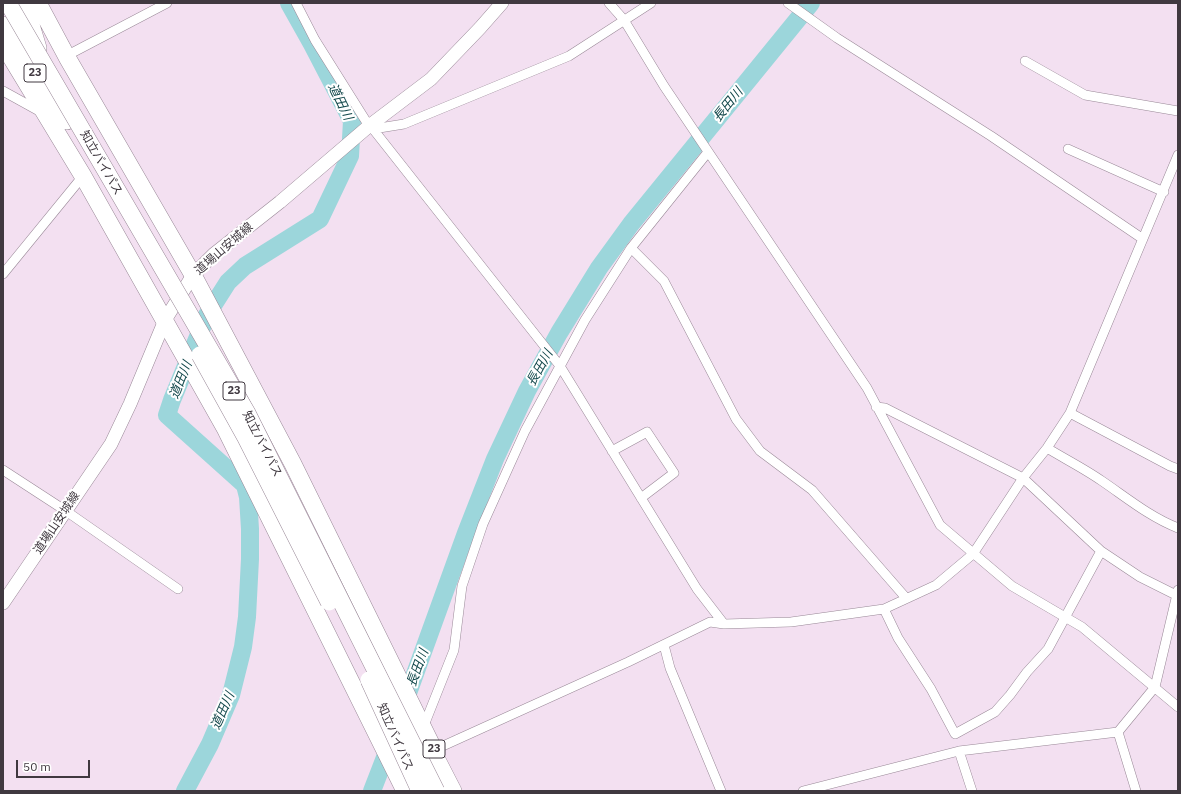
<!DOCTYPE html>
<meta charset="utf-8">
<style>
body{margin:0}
#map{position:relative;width:1181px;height:794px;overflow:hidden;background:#f3e0f1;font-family:"IBM Plex Sans",sans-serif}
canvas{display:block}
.frame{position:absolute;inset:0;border:4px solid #403940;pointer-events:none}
.scale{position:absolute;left:16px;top:760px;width:74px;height:18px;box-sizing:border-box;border:2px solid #403940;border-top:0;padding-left:5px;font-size:12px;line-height:14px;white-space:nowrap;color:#403940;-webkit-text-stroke:3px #fff;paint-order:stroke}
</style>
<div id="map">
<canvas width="1181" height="794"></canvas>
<div class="frame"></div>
<div class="scale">50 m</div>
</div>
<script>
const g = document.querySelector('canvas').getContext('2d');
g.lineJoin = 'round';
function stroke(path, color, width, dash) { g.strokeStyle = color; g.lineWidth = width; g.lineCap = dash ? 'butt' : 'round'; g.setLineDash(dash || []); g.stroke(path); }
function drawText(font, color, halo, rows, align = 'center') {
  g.font = font + ' "IBM Plex Sans","Noto Sans JP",sans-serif'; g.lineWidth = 4; g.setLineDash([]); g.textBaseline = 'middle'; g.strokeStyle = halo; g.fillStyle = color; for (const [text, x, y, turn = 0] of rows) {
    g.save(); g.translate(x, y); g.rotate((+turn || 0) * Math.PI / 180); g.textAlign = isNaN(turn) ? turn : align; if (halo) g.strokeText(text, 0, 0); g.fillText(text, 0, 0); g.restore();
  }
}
stroke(new Path2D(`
 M 403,707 L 466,533 L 495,459 L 527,391 L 559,333 L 599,268 L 631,224 L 811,3
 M 185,791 L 210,744 L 231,695 L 243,647 L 247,617 L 250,559 L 250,529 L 248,497 L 245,485 L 167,415 L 172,400 L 207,315 L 228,282 L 245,266 L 320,219 L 350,156 L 352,121 L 312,44 L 289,3
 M 372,791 L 391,742`), '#9cd6db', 18);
const street = new Path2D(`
 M 296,3 L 315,40 L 369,126 L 373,129 L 560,366 L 697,589 L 724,624
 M 609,3 L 624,20 L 664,86 L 867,388 L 940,525 L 1012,586 L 1082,627 L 1178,707
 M 788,3 L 837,38 L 991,136 L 1143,239
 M 66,56 L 167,3
 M 1025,61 L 1085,95 L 1178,111
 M 3,91 L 41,112
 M 373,129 L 404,124 L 569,56 L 651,3
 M 1068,149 L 1164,192
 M 631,248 L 664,281 L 736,419 L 760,451 L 812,490 L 906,598
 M 3,274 L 83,176
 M 876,407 L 885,408 L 1023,478 L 1101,551 L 1140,577 L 1178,596
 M 1070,413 L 1170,466 L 1178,469
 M 1047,448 C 1065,459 1085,469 1102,481 C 1127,498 1150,517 1178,528
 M 612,451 L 647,432 L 674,473 L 641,498
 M 3,470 L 66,511 L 178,589
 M 884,609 L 898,638 L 931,689 L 955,734 L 995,712 L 1010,695 L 1027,672 L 1048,649 L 1101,551
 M 664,645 L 670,668 L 721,791
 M 423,728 L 454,650 L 462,586 L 483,524 L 525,431 L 585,320 L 631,248 L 708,152
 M 1118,732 L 1136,791
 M 434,750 L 628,662 L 710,622 L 724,624 L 791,622 L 884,609 L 936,585 L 973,554 L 1023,478 L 1047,448 L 1070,413 L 1178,155
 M 959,751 L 972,791
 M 803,791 L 959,751 L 1118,732 L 1155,687 L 1178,590`);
const secondary = new Path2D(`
 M 3,603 L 111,444 L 130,404 L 165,320 L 193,275 L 214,254 L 280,202 L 369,126 L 431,79 L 480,28 L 502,3`);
const highway = new Path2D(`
 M 22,3 L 28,15 L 38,48
 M 38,3 L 68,59 L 193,275 L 293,464 L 434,750 L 436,758 L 453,791
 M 3,25 L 67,121
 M 3,44 L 83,176 L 225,428 L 405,791`);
stroke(street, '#998897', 10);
stroke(secondary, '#998897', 14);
stroke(highway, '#998897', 18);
stroke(street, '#fff', 9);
stroke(secondary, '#fff', 13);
stroke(highway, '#fff', 17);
const highwayBridge = new Path2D(`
 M 8,3 L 247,413 L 436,791
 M 200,355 L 246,438 L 329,602
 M 369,680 L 420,791`);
stroke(highwayBridge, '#998897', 18, []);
stroke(highwayBridge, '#fff', 17);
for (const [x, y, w] of [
 [35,73,22],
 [234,391,22],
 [434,749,22]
]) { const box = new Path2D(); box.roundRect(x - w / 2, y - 9, w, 18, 3); g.fillStyle = '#fff'; g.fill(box); stroke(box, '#403940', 1); }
drawText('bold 11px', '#403940', null, [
 ["23",35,73],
 ["23",234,391],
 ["23",434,749]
]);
drawText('12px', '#403940', '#fff', [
 ["知立バイパス",101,163,60],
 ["道場山安城線",224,249,-41],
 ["知立バイパス",262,444,63],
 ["道場山安城線",57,523,-56],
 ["知立バイパス",395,737,66]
]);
drawText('italic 13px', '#14494c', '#fff', [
 ["道田川",340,102,64],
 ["長田川",728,105,-51],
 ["長田川",540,368,-61],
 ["道田川",181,380,-68],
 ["長田川",418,668,-70],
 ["道田川",223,711,-66]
]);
</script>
